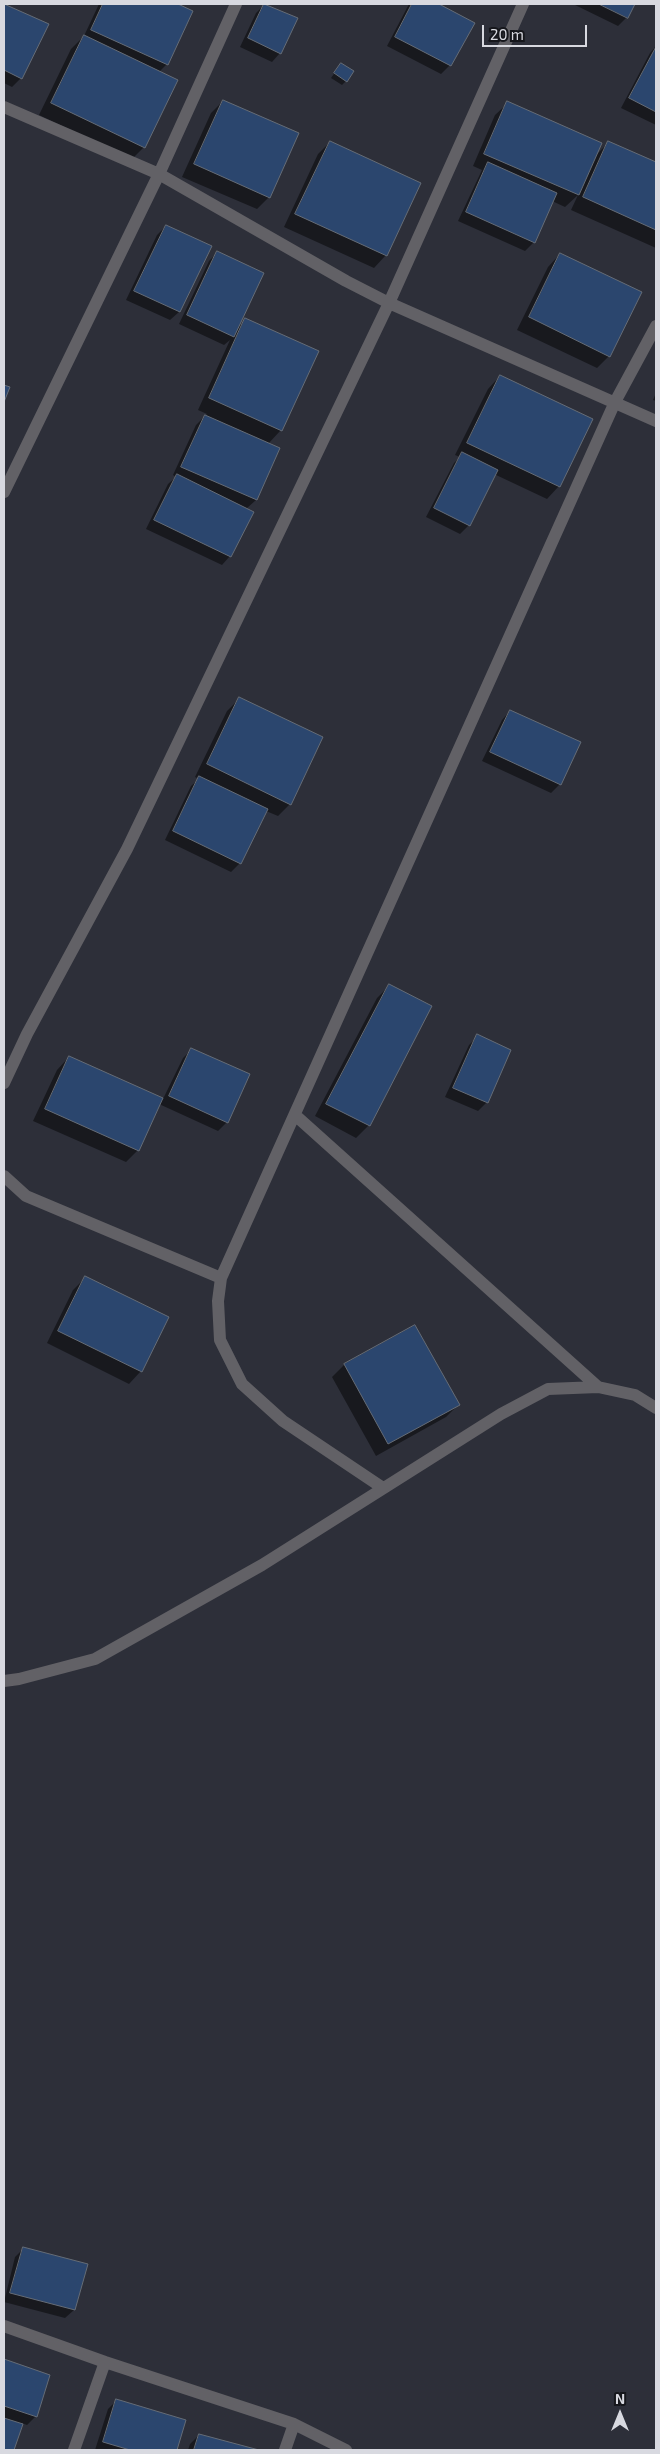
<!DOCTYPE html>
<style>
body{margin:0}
#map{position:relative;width:660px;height:2454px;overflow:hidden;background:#2d2f39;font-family:"Exo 2",sans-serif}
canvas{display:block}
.frame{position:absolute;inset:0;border:5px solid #d8d9e0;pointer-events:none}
.north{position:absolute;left:595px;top:2389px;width:50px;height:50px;-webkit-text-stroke:4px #16171c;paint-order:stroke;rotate:0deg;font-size:14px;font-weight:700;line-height:20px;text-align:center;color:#d8d9e0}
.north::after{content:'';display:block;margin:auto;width:18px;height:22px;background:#d8d9e0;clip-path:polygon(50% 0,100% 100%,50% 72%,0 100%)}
.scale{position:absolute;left:482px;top:25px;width:105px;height:22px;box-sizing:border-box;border:2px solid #d8d9e0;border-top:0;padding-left:6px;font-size:15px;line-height:18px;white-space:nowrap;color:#d8d9e0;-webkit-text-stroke:4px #16171c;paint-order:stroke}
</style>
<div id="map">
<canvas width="660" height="2454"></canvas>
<div class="frame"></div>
<div class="north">N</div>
<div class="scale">20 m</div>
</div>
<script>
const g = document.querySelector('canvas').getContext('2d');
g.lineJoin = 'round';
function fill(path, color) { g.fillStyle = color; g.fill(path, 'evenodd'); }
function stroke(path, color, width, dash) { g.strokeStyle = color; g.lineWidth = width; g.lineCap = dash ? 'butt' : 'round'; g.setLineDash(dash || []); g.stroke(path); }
fill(new Path2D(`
 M 4,4 L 47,24 L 21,78 L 12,87 L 4,83 Z
 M 99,4 L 175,4 L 191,11 L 167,64 L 159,72 L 144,147 L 132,159 L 39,115 L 71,49 L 84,36 Z
 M 265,4 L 297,19 L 280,53 L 272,62 L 240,47 L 256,13 Z
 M 409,4 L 436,4 L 473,23 L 450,65 L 441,74 L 387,46 Z
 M 573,4 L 633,4 L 627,17 L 618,26 Z
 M 656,46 L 656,125 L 621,108 L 650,53 Z
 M 341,64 L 346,81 L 342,85 L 331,78 Z
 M 223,101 L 269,197 L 257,209 L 182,177 L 211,113 Z
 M 508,103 L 595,156 L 609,142 L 656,163 L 656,248 L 571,210 L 578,195 L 565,207 L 552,201 L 534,242 L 525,251 L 458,221 L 482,170 L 473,166 L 495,115 Z
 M 330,142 L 386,255 L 374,268 L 284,227 L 318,154 Z
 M 166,226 L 179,312 L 170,320 L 126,300 L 157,235 Z
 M 218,252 L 237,328 L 246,320 L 281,430 L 268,444 L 279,449 L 256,500 L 246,509 L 230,556 L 222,565 L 146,529 L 168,484 L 176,477 L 173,475 L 196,425 L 207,414 L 198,410 L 230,340 L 224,345 L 179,324 L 209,261 Z
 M 560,254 L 609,356 L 597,368 L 517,330 L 548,267 Z
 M 500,376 L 559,486 L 547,499 L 494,474 L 469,525 L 460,534 L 426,517 L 454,463 L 460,457 L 455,455 L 488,389 Z
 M 656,393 L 656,401 L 653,400 Z
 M 239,699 L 290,804 L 278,816 L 266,811 L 240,863 L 231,872 L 165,840 L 191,786 L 199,779 L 195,777 L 227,711 Z
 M 510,711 L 560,784 L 551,793 L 482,761 L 502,720 Z
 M 389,986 L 430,1007 L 369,1125 L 356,1138 L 315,1116 L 377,998 Z
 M 478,1036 L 487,1102 L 478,1111 L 445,1097 L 469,1045 Z
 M 192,1049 L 227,1122 L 218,1131 L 159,1104 L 138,1150 L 126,1162 L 33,1121 L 57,1070 L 69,1057 L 163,1099 L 183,1058 Z
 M 85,1278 L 141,1371 L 129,1384 L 47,1343 L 73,1290 Z
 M 415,1326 L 458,1405 L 446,1417 L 376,1456 L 332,1377 L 344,1365 Z
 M 24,2248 L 74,2310 L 65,2318 L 4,2302 L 15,2257 Z
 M 4,2360 L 49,2375 L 36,2416 L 27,2425 L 22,2423 L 13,2450 L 4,2450 Z
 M 116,2401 L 184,2421 L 175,2450 L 95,2450 L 108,2409 Z
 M 199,2435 L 254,2450 L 188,2450 L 190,2444 Z`), '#0007');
const building = new Path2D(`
 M 4,4 L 49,24 L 22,79 L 4,70 Z
 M 103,4 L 178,4 L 193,11 L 168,65 L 91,30 Z
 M 264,4 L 298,18 L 281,54 L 248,38 Z
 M 412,4 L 439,4 L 475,23 L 451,66 L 395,37 Z
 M 599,4 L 635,4 L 628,18 Z
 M 84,35 L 178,80 L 145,148 L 51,103 Z
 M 656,47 L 656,112 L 629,98 Z
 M 341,63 L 354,71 L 347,82 L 334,73 Z
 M 223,100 L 299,133 L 270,198 L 194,164 Z
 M 507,101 L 602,143 L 579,195 L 484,154 Z
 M 330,141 L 421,183 L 387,256 L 295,214 Z
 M 608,141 L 656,162 L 656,230 L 583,197 Z
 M 488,162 L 557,193 L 535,243 L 466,212 Z
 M 166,225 L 212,246 L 180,312 L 134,291 Z
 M 217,251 L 264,273 L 234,337 L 187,315 Z
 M 560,253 L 642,292 L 610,357 L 529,317 Z
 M 245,318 L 319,351 L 282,431 L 209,398 Z
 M 500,375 L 593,419 L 560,487 L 467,443 Z
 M 4,385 L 10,387 L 4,402 Z
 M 205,415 L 280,448 L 257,500 L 181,467 Z
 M 462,452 L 498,470 L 470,526 L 434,508 Z
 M 177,474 L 254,512 L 231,557 L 154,520 Z
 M 239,697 L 323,737 L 291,805 L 207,764 Z
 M 510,710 L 581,742 L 561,785 L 490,752 Z
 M 199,776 L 268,809 L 241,864 L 173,831 Z
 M 389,984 L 432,1006 L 370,1126 L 326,1104 Z
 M 477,1034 L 511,1050 L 488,1103 L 453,1088 Z
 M 191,1048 L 250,1074 L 228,1123 L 169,1096 Z
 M 69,1056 L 163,1098 L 139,1151 L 45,1109 Z
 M 85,1276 L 169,1317 L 142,1372 L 58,1331 Z
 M 415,1325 L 460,1405 L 388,1444 L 344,1364 Z
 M 23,2247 L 88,2264 L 75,2310 L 10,2293 Z
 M 4,2359 L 50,2375 L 37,2417 L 4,2406 Z
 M 116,2399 L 186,2420 L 177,2450 L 130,2450 L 103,2442 Z
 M 4,2418 L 23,2424 L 14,2450 L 4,2450 Z
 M 199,2434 L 259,2450 L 194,2450 Z`);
fill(building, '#2b466e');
stroke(building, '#656c76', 1);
stroke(new Path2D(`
 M 523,4 L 389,303 L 656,421
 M 4,107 L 159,174 L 346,281 L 389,303 L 127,849 L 27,1034 L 4,1083
 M 4,492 L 159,174 L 236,4
 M 295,1115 L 598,1387
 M 4,1176 L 26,1196 L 221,1278
 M 383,1488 L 283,1421 L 242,1384 L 220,1340 L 218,1301 L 221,1278 L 615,402 L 656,326
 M 4,1681 L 19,1679 L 95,1659 L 262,1565 L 501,1414 L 548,1389 L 598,1387 L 635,1395 L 656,1408
 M 4,2326 L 105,2362 L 294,2424 L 285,2450
 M 294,2424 L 346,2450
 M 74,2450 L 105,2362`), '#626166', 12);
</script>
